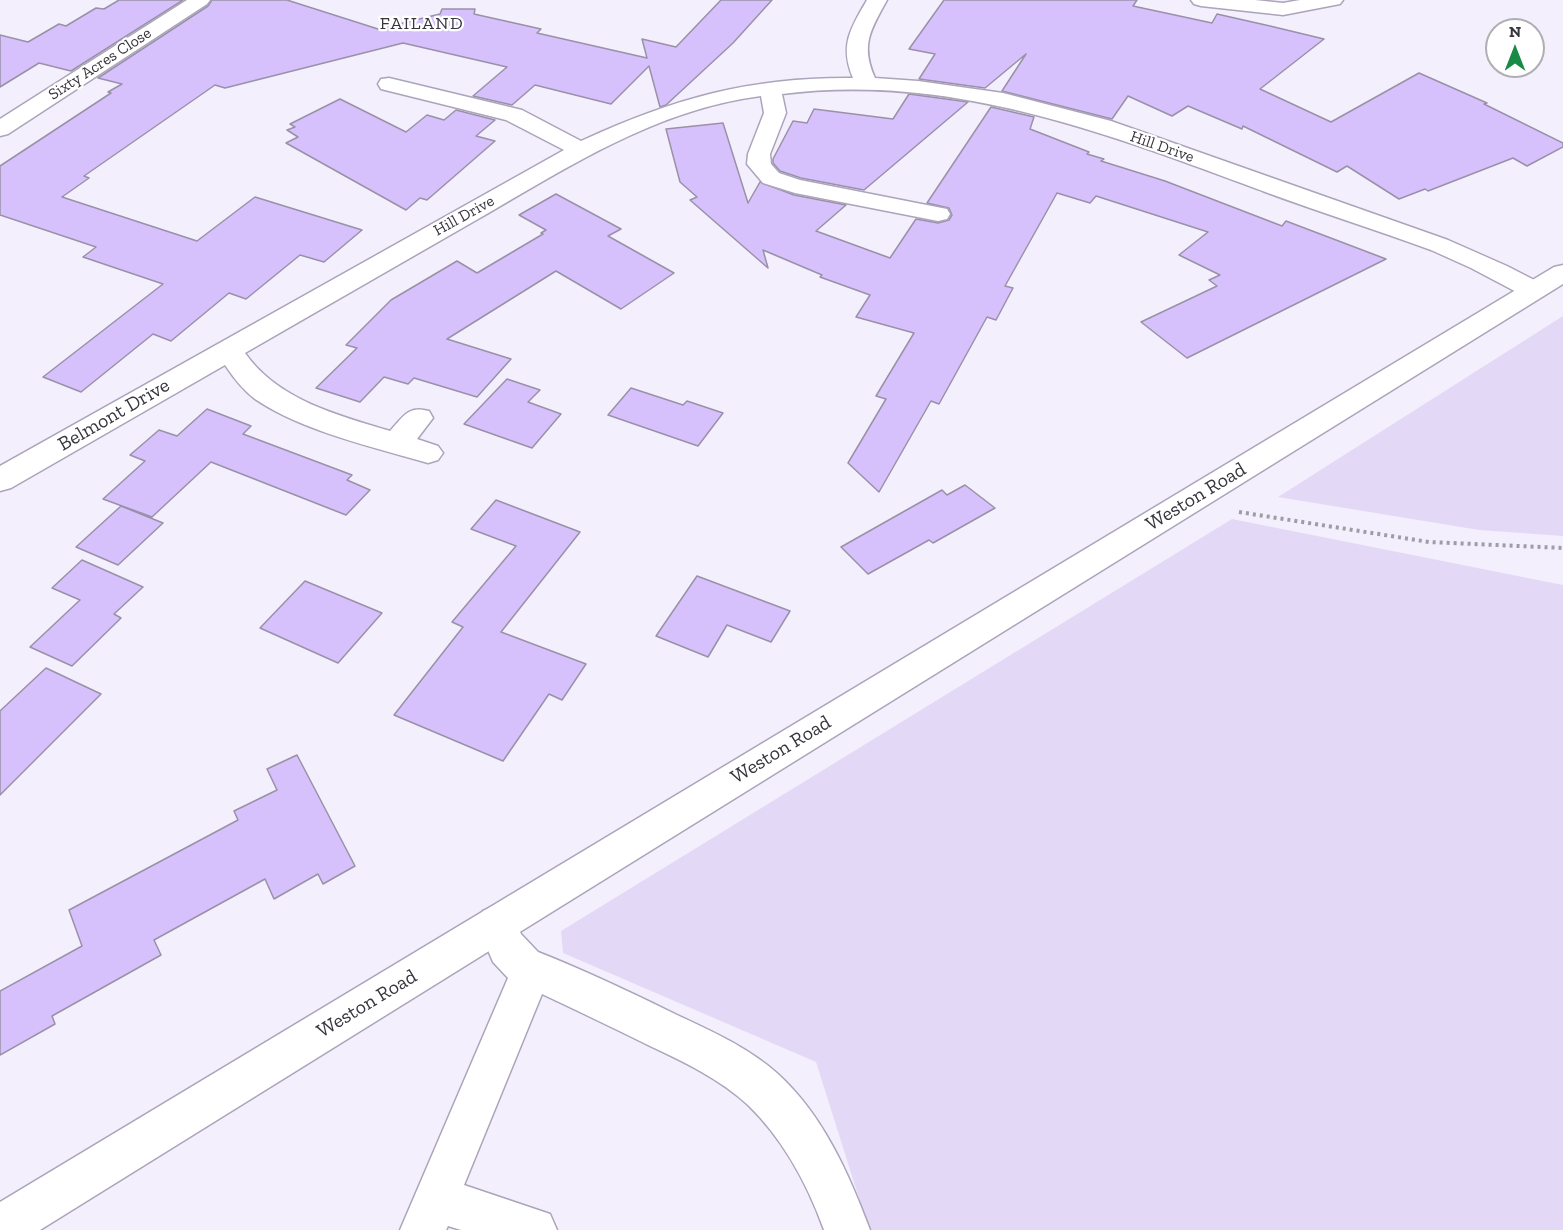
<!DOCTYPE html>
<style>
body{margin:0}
#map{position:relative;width:1563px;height:1230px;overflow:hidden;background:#f4effd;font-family:"Zilla Slab",serif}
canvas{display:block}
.north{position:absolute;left:1485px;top:18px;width:60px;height:60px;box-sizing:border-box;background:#fff;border:2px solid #afaeb2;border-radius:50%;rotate:0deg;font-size:16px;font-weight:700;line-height:24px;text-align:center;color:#38353e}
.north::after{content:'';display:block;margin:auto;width:21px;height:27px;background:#178b45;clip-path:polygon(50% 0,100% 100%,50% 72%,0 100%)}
</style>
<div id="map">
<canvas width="1563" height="1230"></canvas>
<div class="north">N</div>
</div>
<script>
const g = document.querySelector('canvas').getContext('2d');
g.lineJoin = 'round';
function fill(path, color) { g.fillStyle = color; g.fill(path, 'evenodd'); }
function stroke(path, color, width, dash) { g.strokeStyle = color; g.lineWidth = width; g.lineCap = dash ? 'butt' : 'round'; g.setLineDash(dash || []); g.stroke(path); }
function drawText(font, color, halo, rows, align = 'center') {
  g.font = font + ' "Zilla Slab",serif'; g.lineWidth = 4.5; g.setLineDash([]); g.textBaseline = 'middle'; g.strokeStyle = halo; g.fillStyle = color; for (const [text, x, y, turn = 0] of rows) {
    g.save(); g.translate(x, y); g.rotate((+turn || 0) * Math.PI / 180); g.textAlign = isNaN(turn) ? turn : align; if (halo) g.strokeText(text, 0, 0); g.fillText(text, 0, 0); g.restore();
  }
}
fill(new Path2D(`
 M 1563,316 L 1563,536 L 1479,530 L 1278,497 Z
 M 1232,519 L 1563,585 L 1563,1230 L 869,1230 L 816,1062 L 563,953 L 561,931 Z`), '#e3d9f7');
const building = new Path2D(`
 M 119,0 L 183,0 L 71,71 L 39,63 L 0,87 L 0,35 L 28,42 L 59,24 L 66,26 L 96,8 L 104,9 Z
 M 212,0 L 287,0 L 378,29 L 440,14 L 442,9 L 475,9 L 474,14 L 541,29 L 537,33 L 647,58 L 642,39 L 676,47 L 721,0 L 772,0 L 733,43 L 666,105 L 660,107 L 649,66 L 611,104 L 535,85 L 512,105 L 473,96 L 507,67 L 403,43 L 225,88 L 215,85 L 84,176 L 89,178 L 62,197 L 197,241 L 255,197 L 362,230 L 324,262 L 300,255 L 246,299 L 229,293 L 171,341 L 153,334 L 81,392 L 43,377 L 163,284 L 83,257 L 96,247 L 0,215 L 0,166 L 111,93 L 108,92 L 122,84 L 98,78 L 208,6 Z
 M 944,0 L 1137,0 L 1133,6 L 1212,23 L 1217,14 L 1270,26 L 1324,39 L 1260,89 L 1331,122 L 1419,73 L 1487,103 L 1484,104 L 1563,143 L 1563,147 L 1527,166 L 1513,158 L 1428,191 L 1425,189 L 1399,199 L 1347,166 L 1337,172 L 1243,126 L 1242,129 L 1188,106 L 1172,116 L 1128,96 L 1112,119 L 1002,91 L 1026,54 L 985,88 L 919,79 L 935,54 L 909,49 Z
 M 909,94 L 968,102 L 864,190 L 801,178 L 780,171 L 773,163 L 773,159 L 793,121 L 807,123 L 814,109 L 893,119 Z
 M 340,99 L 406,132 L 427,115 L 444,120 L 456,110 L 495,120 L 476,136 L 495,141 L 427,200 L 420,198 L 406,210 L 286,143 L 298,137 L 287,130 L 295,127 L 290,124 Z
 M 991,107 L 1034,117 L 1030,129 L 1089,152 L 1087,154 L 1104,159 L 1101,161 L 1165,181 L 1282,226 L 1286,221 L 1386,259 L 1187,358 L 1141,322 L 1217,286 L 1209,280 L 1220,275 L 1179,255 L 1208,232 L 1096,196 L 1090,203 L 1057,193 L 1005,286 L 1013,288 L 996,320 L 987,317 L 939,404 L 931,401 L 879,492 L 848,463 L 886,399 L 876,396 L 914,333 L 856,317 L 870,295 L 820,277 L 822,275 L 763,250 L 768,268 L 690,200 L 697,197 L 680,182 L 666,129 L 723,123 L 748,203 L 760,182 L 794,195 L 846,205 L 816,231 L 890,258 L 916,219 L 938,223 L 949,220 L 952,215 L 949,208 L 927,203 Z
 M 556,194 L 621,229 L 608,236 L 674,273 L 621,309 L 556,271 L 447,339 L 511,359 L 477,397 L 414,378 L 408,384 L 384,377 L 360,402 L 316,388 L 357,348 L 346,345 L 391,300 L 457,261 L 477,273 L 543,234 L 541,233 L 546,230 L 519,215 Z
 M 507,379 L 540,390 L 528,402 L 561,414 L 532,448 L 464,424 Z
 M 631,388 L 683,405 L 687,401 L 723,413 L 698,446 L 608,415 Z
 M 207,409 L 251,426 L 243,434 L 352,475 L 347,480 L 370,490 L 346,515 L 211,462 L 152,517 L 103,499 L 145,461 L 130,455 L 159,430 L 177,436 Z
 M 965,485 L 995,508 L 933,543 L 929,540 L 868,574 L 841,547 L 942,490 L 947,495 Z
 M 496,500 L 580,532 L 501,632 L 586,664 L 562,700 L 549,694 L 503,761 L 394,715 L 463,627 L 452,622 L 516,546 L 471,529 Z
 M 121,506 L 163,523 L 118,565 L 76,547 Z
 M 82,560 L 143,587 L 114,614 L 121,618 L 72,666 L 30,647 L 80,600 L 52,588 Z
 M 697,576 L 790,611 L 771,642 L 727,625 L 708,657 L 656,636 Z
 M 305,581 L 382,613 L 338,663 L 260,628 Z
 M 46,668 L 101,694 L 0,795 L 0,711 Z
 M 297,755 L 355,866 L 323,884 L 318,874 L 274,899 L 265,879 L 154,940 L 161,955 L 52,1016 L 55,1024 L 0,1055 L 0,991 L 82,946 L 69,910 L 238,820 L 234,811 L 277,790 L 267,769 Z`);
fill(building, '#d7c1fd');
stroke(building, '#9991a7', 1.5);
const minor = new Path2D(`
 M 187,0 L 210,0 L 207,4 L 8,134 L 0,136 L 0,119 Z
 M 867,0 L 887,0 C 871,29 860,45 875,78 L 918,81 L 1003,93 L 1111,121 L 1448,240 L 1507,266 L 1542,284 L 1546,290 L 1542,296 L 1533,298 L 1524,296 L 1471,268 L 1431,250 C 1377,230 1322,213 1268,193 C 1112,135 952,72 782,94 L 786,113 L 770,154 L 771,164 L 779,173 L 800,180 L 947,209 L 950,214 L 947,219 L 938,221 L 795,193 L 763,183 L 747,164 L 748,154 L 764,113 L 761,96 C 657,109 568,167 478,219 C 401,263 323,308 245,353 C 278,400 337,415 390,431 C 403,417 408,405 429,411 L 433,418 L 417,439 L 438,446 L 443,453 L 438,460 L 428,463 C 373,447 302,431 255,399 C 243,390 233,377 225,365 L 11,488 L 0,491 L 0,466 L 564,150 L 506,120 L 381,89 L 378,84 L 381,79 L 389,78 L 522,110 L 581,141 C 675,98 750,77 853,78 C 839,45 851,28 867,0 Z
 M 1191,0 L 1255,0 L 1283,3 L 1300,0 L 1343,0 L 1340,4 L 1283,15 L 1201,6 L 1194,4 Z
 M 497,905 L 511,911 L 521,934 L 538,952 C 584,970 630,992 675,1014 C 711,1031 748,1047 778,1074 C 823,1115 849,1174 870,1230 L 824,1230 C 808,1185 783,1139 748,1105 C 720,1079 684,1062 650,1046 C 614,1028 578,1011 542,994 L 464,1185 L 550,1214 L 557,1230 L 461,1230 L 448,1226 L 446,1230 L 400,1230 L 508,978 L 493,962 L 477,924 L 483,911 Z`);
const major = new Path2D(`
 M 1563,265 L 1563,284 L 40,1230 L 0,1230 L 0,1202 L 1554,267 Z`);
stroke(minor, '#aba4ba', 3);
stroke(major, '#aba4ba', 3);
stroke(new Path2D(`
 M 1239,512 L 1429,542 L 1563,548`), '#9f9ba7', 4, [3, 4]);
fill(minor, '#fff');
fill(major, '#fff');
drawText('16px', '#38353e', '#fff', [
 ["Sixty Acres Close",100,64,-33],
 ["Hill Drive",1162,147,19],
 ["Hill Drive",464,216,-29]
]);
g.letterSpacing = '1.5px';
drawText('18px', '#38353e', '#fff', [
 ["FAILAND",422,24]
]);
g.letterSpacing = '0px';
drawText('20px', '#38353e', '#fff', [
 ["Belmont Drive",114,415,-30],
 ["Weston Road",1196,497,-31],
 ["Weston Road",781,750,-31],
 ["Weston Road",367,1004,-31]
]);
</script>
